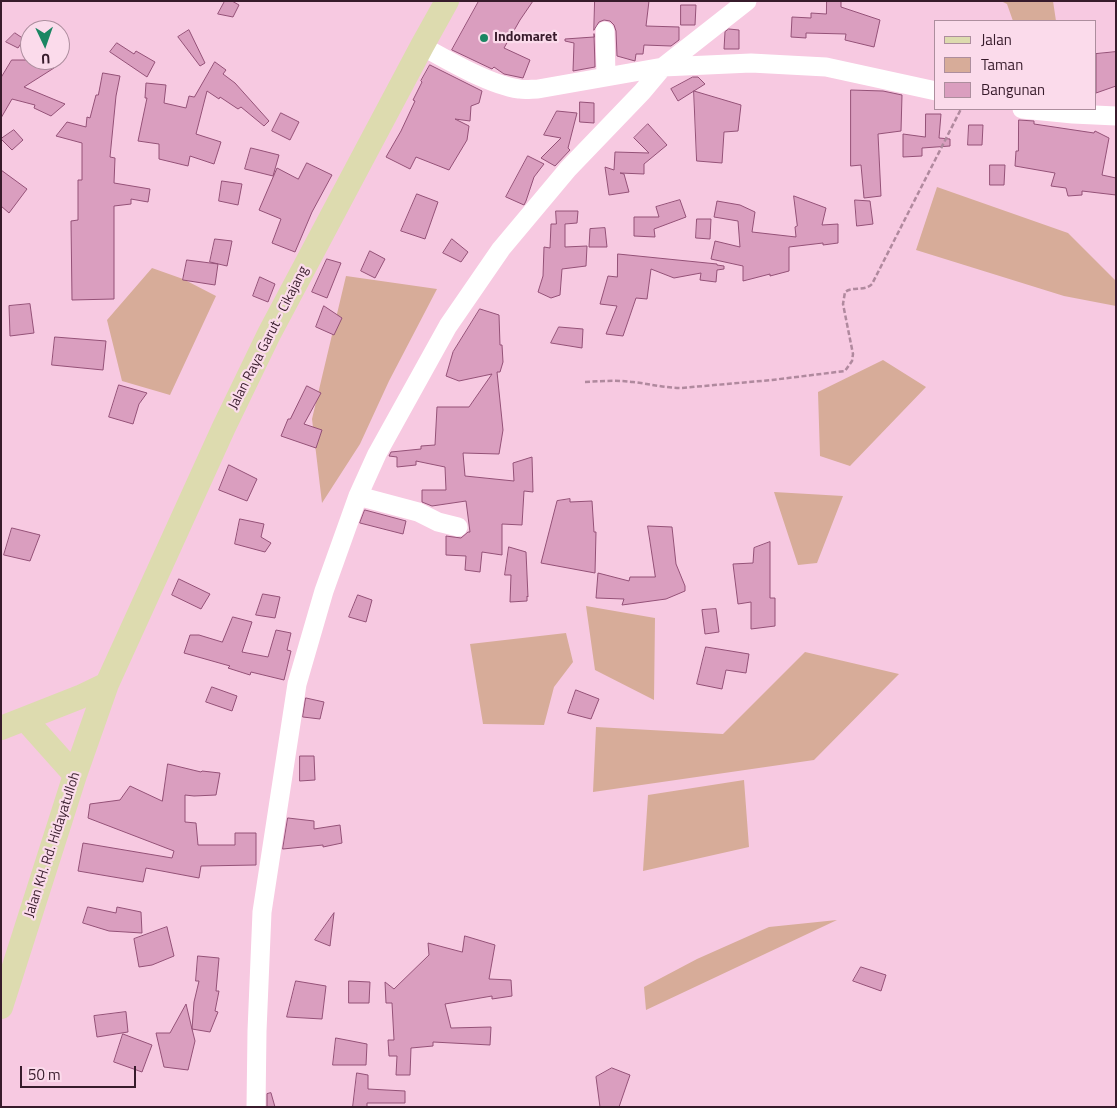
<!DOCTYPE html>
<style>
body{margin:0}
#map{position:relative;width:1117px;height:1108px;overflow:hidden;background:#f7c9e1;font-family:"Titillium Web",sans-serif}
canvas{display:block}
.frame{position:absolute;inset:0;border:2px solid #371b2b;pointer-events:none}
.legend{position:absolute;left:934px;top:20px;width:162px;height:90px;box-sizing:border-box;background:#fbdbeb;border:1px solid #ad8e9e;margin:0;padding:6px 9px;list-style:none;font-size:15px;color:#371b2b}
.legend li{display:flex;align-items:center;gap:10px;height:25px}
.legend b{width:25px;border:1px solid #ad8e9e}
.north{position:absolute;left:20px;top:20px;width:50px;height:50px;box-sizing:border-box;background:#fbdbeb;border:1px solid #ad8e9e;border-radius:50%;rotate:177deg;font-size:14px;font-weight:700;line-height:20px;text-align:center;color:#371b2b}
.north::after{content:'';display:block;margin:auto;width:18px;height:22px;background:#1b8663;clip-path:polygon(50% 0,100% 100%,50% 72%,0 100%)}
.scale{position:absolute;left:20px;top:1066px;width:116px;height:22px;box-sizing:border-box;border:2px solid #371b2b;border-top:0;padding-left:6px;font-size:15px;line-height:18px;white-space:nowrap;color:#371b2b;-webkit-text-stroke:4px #fbdbeb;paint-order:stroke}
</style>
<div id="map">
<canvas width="1117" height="1108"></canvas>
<div class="frame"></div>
<ul class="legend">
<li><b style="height:6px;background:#dddbaf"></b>Jalan</li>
<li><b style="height:14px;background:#d7ac99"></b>Taman</li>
<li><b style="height:14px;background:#da9ebf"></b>Bangunan</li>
</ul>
<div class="north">U</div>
<div class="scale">50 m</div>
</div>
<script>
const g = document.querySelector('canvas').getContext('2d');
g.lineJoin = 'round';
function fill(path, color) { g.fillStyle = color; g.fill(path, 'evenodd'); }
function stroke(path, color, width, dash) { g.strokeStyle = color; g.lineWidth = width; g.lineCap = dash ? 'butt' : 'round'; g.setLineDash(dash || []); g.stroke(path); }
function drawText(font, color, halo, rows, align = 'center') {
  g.font = font + ' "Titillium Web",sans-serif'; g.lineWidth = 4.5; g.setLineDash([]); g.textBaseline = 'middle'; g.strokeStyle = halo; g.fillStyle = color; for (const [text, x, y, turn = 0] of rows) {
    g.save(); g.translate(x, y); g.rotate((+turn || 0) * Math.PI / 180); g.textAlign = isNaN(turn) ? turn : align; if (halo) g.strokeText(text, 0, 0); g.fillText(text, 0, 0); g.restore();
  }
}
fill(new Path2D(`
 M 1001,1 L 1053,1 L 1056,21 L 1013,21 L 1007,4 Z
 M 937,187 L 1068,233 L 1116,281 L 1116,306 L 1064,296 L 916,250 Z
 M 152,268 L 183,279 L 216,296 L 170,395 L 122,381 L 107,320 Z
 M 346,276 L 437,289 L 389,381 L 360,444 L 322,503 L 312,419 Z
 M 883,360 L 926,387 L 850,466 L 820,456 L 818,392 Z
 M 774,492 L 843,496 L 817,563 L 798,565 Z
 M 586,606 L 655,618 L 654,700 L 595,670 Z
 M 566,633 L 573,662 L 554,687 L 544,725 L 483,724 L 470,644 Z
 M 805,652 L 899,674 L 814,760 L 593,792 L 596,727 L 723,734 Z
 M 744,780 L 749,847 L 643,871 L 648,795 Z
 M 837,920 L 646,1010 L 644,987 L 697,959 L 769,927 Z`), '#d7ac99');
const building = new Path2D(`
 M 225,1 L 232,1 L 239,5 L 233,17 L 218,14 Z
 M 479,1 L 533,1 L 520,20 L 504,48 L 530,60 L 523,78 L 504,74 L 494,67 L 492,69 L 452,50 Z
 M 595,1 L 649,1 L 646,26 L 679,27 L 679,40 L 671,46 L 644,45 L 643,54 L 636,54 L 635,61 L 617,56 L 616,31 L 614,25 L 610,21 L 604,20 L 599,22 L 594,30 Z
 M 827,1 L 841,1 L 841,7 L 880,20 L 874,47 L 845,40 L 846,34 L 806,33 L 806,38 L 791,37 L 792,17 L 811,18 L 811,13 L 826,14 Z
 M 681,5 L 696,5 L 695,25 L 681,25 Z
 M 729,29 L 739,30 L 739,49 L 724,49 L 725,32 Z
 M 189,30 L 205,63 L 200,66 L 178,37 Z
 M 15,33 L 24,39 L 18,48 L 6,42 Z
 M 594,34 L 595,67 L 573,71 L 574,43 L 565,41 L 565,39 L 594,37 Z
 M 117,43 L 134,54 L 136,51 L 155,62 L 147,77 L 110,52 Z
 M 1116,52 L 1116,86 L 1096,93 L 1096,54 Z
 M 12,60 L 49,60 L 54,68 L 24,87 L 65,104 L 51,116 L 34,108 L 35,105 L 12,99 L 1,118 L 1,78 Z
 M 215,62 L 226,70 L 223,74 L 235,83 L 269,121 L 264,126 L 241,107 L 238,109 L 220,97 L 219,99 L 207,91 L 196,134 L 221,142 L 214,164 L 190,156 L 188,166 L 159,159 L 159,144 L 138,141 L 147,98 L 145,98 L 146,83 L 166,85 L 164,103 L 186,108 L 189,96 L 194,97 Z
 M 430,65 L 482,91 L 479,103 L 471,106 L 470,121 L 455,119 L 469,126 L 467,140 L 449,170 L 416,157 L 410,169 L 386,157 L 401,131 L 415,101 L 413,100 L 422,82 L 421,81 Z
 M 103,73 L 120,76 L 116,96 L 110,157 L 115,158 L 114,183 L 150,189 L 148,202 L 131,199 L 131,204 L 114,206 L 114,299 L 72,300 L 71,221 L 78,220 L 78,180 L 82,180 L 82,143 L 56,136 L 67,122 L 86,127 L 87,117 L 90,118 L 96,95 L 98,95 Z
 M 693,77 L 698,77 L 705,84 L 678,101 L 671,89 Z
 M 851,90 L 883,91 L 902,95 L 901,131 L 878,134 L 881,196 L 864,198 L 861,165 L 851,166 Z
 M 694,91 L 741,105 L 738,131 L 724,132 L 722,163 L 697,161 Z
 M 580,102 L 594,103 L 594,123 L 580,122 Z
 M 557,111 L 577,113 L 568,148 L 570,150 L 555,166 L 541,158 L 561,138 L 544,135 Z
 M 281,113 L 299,122 L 290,140 L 272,131 Z
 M 926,114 L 941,114 L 939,138 L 950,139 L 950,146 L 922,148 L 922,156 L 903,157 L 903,134 L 925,137 Z
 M 1019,120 L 1034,121 L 1034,124 L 1094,133 L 1095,131 L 1109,138 L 1102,175 L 1116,178 L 1116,195 L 1082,191 L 1082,195 L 1068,196 L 1066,188 L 1051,186 L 1055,173 L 1015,166 L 1016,151 L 1018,151 Z
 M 648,124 L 667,145 L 644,164 L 644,174 L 620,173 L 624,174 L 629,192 L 609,195 L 605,167 L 614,170 L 615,152 L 649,153 L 634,138 Z
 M 969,125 L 983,125 L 982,145 L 968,145 Z
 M 14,130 L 23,140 L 12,150 L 1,139 Z
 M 251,148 L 279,155 L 273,176 L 245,169 Z
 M 528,156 L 544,164 L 534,177 L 526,201 L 524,205 L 506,197 Z
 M 307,163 L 332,175 L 312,212 L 295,252 L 272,243 L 281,219 L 259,210 L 277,168 L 298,179 Z
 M 990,165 L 1005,165 L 1004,185 L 990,185 Z
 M 1,170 L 27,189 L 9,213 L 1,206 Z
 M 222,181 L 242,184 L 238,205 L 219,201 Z
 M 417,194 L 438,202 L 425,239 L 401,231 Z
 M 794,196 L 826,208 L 822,225 L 838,224 L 838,243 L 823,245 L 823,243 L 789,247 L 789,271 L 770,276 L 770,274 L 743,281 L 743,266 L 711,259 L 715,241 L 740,247 L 738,221 L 714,217 L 717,201 L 740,205 L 755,212 L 752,232 L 796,237 L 795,227 L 797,226 Z
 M 680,200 L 686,217 L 654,229 L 655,237 L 634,236 L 634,217 L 659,217 L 656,207 Z
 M 855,200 L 870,201 L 873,224 L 857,226 Z
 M 556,211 L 578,211 L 577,223 L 565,224 L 565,247 L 587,246 L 586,266 L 562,269 L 560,295 L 551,298 L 538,292 L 543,276 L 544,247 L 550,248 L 551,224 L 556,224 Z
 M 697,219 L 711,219 L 710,239 L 696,238 Z
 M 605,228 L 607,247 L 589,247 L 590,229 Z
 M 215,239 L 232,241 L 227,266 L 210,262 Z
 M 452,239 L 468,252 L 461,262 L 443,253 Z
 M 370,251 L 385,259 L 375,278 L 361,271 Z
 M 618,254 L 717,264 L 717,265 L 724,266 L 724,269 L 717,270 L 716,282 L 700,280 L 701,273 L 674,278 L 651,269 L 647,299 L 636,298 L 623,336 L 606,334 L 617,306 L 600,304 L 608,276 L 617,277 Z
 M 327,259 L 341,263 L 327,298 L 312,292 Z
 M 187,260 L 218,264 L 215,285 L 183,280 Z
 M 260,277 L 275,284 L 268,302 L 253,296 Z
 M 30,304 L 34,333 L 10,336 L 9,306 Z
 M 324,306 L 342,318 L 334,335 L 316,327 Z
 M 480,309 L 499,315 L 500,345 L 502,345 L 503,362 L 500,372 L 497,372 L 503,430 L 499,454 L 463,453 L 465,476 L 514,481 L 513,463 L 532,457 L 533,492 L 524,491 L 522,525 L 502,524 L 502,555 L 482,552 L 480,572 L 465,570 L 466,556 L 446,555 L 446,536 L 461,538 L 468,532 L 470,532 L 466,501 L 432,506 L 422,502 L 422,490 L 446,490 L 445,467 L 416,461 L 416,465 L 397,467 L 397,457 L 389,456 L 391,452 L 421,449 L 421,446 L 435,445 L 437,407 L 469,407 L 492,374 L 459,381 L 446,376 L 453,352 Z
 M 559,327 L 583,329 L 582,348 L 551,343 Z
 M 55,337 L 106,341 L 103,370 L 52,365 Z
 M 119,385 L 147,393 L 139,404 L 133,424 L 109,417 Z
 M 307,386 L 321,393 L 304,424 L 322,430 L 316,448 L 281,436 L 288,419 L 290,419 Z
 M 229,465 L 257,479 L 247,501 L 219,490 Z
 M 570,499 L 570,502 L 592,501 L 594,532 L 596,532 L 595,573 L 541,563 L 557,501 Z
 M 365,510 L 406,521 L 403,534 L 360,523 Z
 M 240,519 L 264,524 L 261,537 L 271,543 L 265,552 L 235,544 Z
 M 648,526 L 672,527 L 676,564 L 685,586 L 685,591 L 666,599 L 622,605 L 624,599 L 596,598 L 598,573 L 629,581 L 630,577 L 655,577 Z
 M 12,528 L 40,535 L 30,561 L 4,555 Z
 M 770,542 L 770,598 L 775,598 L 775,626 L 751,629 L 751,602 L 738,604 L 733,564 L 753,563 L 754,548 Z
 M 509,547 L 526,552 L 528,597 L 527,596 L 527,601 L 510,602 L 511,575 L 505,575 Z
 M 179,579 L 210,594 L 201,609 L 172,595 Z
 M 263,594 L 280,597 L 275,618 L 256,615 Z
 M 358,595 L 372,600 L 366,622 L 349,617 Z
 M 716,609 L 719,632 L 705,634 L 702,610 Z
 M 233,617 L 252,622 L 242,652 L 268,657 L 276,630 L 291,633 L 287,650 L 291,651 L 284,680 L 251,672 L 250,675 L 228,668 L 230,666 L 184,653 L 190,635 L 199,635 L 222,642 Z
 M 706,647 L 749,654 L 746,673 L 726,670 L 722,689 L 697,684 Z
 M 212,687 L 237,696 L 232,711 L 206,702 Z
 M 576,690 L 599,699 L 591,719 L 568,713 Z
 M 306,698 L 324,702 L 320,719 L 303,717 Z
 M 300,756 L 314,756 L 315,780 L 300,781 Z
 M 168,764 L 201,772 L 202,771 L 220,773 L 216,795 L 194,796 L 185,795 L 185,822 L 196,823 L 198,845 L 235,845 L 235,833 L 256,833 L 256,865 L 201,866 L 199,878 L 146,868 L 143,882 L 78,871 L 83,843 L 172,858 L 174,851 L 88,818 L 90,804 L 120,800 L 130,786 L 162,801 Z
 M 288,818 L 314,821 L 314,829 L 340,825 L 342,843 L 323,847 L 323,845 L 283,849 Z
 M 88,907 L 116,913 L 117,907 L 141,912 L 142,933 L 109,931 L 83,923 Z
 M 334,913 L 330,946 L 315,940 Z
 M 167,927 L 174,956 L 152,965 L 139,967 L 134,939 Z
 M 465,936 L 495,945 L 489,979 L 511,980 L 512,996 L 492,999 L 492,996 L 445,1004 L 451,1028 L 491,1027 L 490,1045 L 433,1042 L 433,1046 L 411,1048 L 410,1075 L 396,1075 L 397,1056 L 389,1056 L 388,1040 L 394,1040 L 392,1003 L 386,1003 L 385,982 L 394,989 L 429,955 L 428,943 L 462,952 Z
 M 198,956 L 219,958 L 216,991 L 219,991 L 215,1011 L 218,1012 L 210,1032 L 192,1029 L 195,1041 L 188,1070 L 164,1067 L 156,1033 L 170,1033 L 186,1004 L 192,1029 L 194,1002 L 199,981 L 196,981 Z
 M 861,967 L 886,975 L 881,991 L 853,981 Z
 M 296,981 L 326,986 L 322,1019 L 287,1017 Z
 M 349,981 L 370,982 L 369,1003 L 349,1003 Z
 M 126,1012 L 128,1032 L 97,1037 L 94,1016 Z
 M 123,1034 L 152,1045 L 142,1072 L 114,1062 Z
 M 336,1038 L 367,1044 L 366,1065 L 333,1065 Z
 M 612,1068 L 630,1075 L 619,1107 L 600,1107 L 596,1077 Z
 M 357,1073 L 368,1075 L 368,1089 L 405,1091 L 405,1103 L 367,1103 L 367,1107 L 353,1107 Z
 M 271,1093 L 275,1107 L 267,1107 L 267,1094 Z`);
fill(building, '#da9ebf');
stroke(building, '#945177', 1);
stroke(new Path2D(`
 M 585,382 C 601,381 617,380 633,382 C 650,384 665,388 681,388 L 772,380 L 845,371 L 852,361 L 853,354 L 843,304 L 845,292 C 853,286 864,292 872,284 L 961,109`), '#b0899e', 2.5, [5, 2.5]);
stroke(new Path2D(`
 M 605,31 L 606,76
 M 422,46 C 447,60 490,85 519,89 C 525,90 532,89 538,89 L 663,67 L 751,63 L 826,67 L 936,91
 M 1022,109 L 1073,114 L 1116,116
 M 358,496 L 418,512 L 438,522 L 458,527
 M 256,1107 L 257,1031 L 262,912 L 297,684 L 324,591 L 358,496 L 377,454 L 448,326 L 501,249 L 568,169 L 642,92 L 663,67 L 747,1`), '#fff', 19);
stroke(new Path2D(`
 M 25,719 L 75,775
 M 1,728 L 80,697 L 107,684
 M 1,1007 L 75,775 L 107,684 L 224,427 L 269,334 L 422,46 L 447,1`), '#dddbaf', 24);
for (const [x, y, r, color] of [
 [484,38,5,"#1b8663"]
]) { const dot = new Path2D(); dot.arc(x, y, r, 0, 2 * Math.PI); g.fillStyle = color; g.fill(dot); stroke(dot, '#fbdbeb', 2); }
drawText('bold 14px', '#371b2b', '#fbdbeb', [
 ["Indomaret",494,38]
], 'left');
drawText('14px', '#371b2b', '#fbdbeb', [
 ["Jalan Raya Garut - Cikajang",269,338,-63],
 ["Jalan KH. Rd. Hidayatulloh",53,845,-72]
]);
</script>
